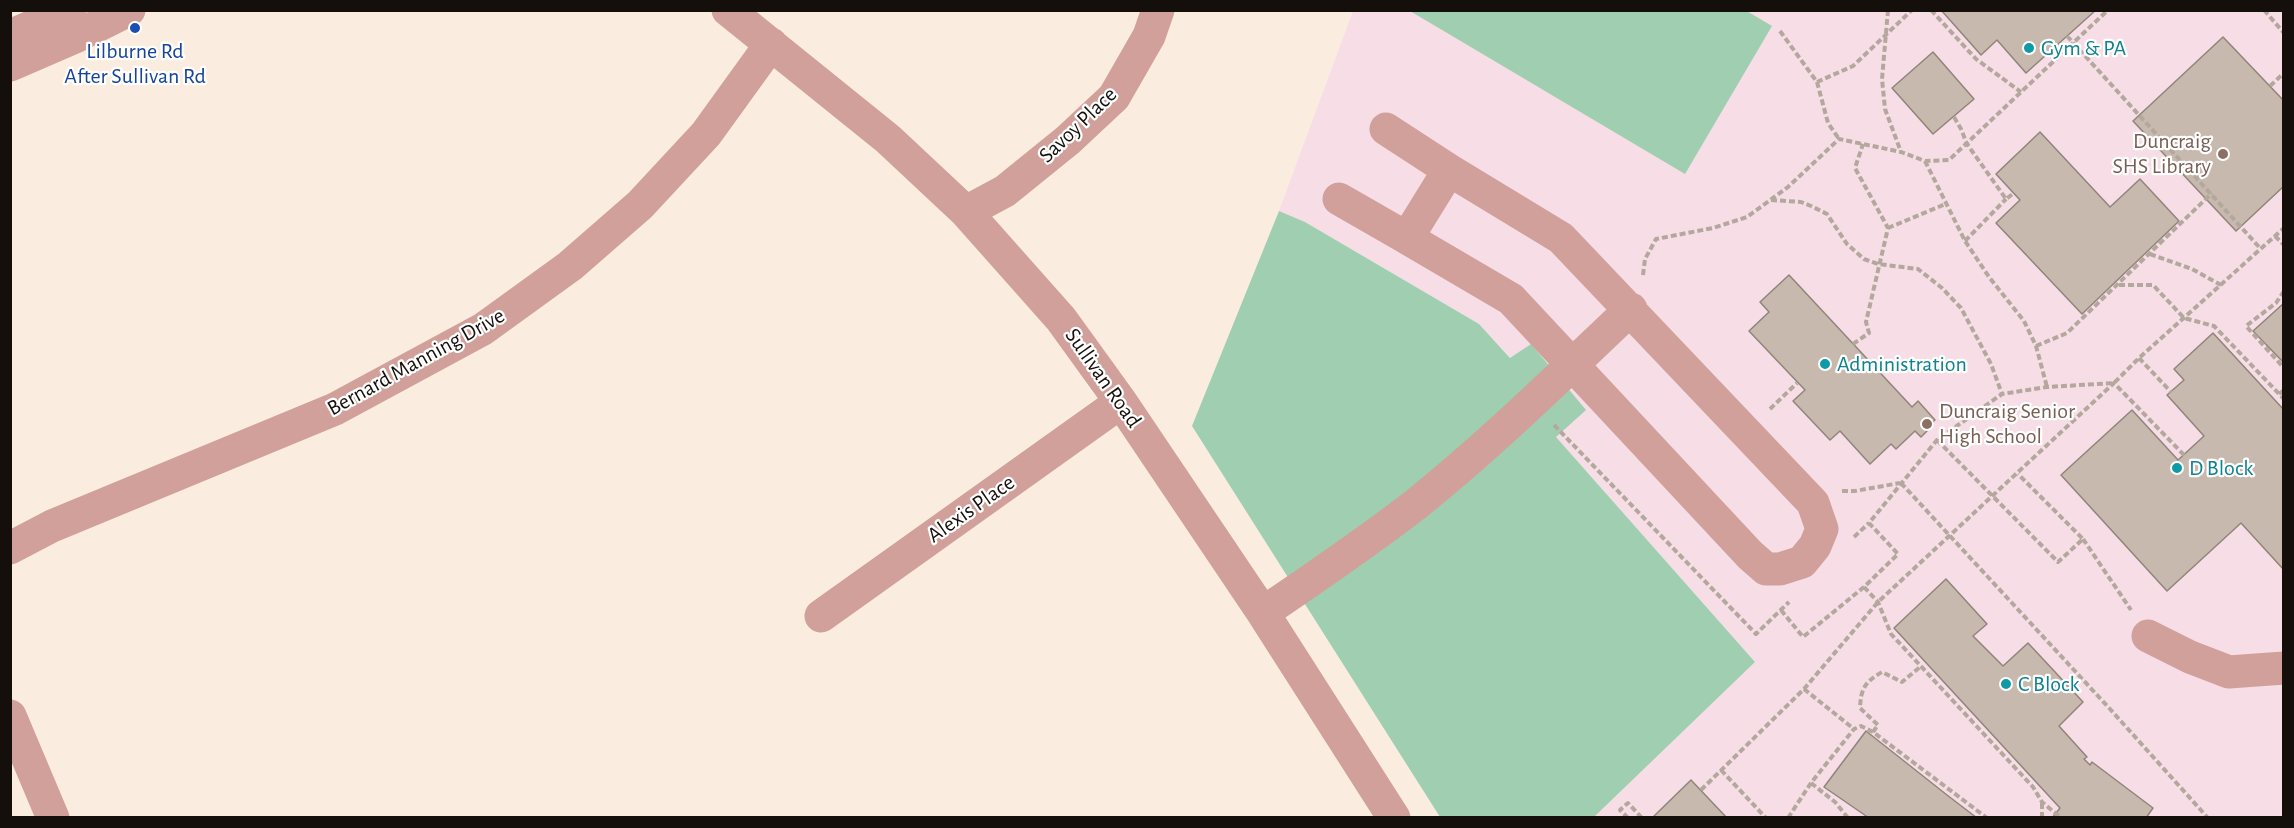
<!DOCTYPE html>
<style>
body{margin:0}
#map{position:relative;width:2294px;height:828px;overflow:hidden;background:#fbece0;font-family:"Alegreya Sans",sans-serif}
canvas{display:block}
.frame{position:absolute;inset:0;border:12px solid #140f0b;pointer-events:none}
</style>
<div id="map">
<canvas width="2294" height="828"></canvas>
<div class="frame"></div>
</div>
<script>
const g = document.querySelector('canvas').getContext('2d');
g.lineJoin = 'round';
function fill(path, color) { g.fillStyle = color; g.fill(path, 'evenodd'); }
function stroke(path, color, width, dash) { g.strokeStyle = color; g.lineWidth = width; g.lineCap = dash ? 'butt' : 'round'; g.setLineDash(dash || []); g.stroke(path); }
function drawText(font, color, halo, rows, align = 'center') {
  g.font = font + ' "Alegreya Sans",sans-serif'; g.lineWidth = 4.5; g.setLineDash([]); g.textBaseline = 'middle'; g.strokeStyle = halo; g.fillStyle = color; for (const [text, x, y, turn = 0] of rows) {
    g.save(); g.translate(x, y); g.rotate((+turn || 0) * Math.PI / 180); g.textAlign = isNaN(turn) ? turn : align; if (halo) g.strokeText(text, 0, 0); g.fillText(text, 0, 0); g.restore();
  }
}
fill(new Path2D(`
 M 1353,11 L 2283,11 L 2283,817 L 1594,817 L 1755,662 L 1556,437 L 1531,344 L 1511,358 L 1479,324 L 1305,222 L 1279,211 Z`), '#f6dde6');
fill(new Path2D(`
 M 1745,10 L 1772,26 L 1685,174 L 1410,11 Z
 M 1279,211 L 1305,222 L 1479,324 L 1510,358 L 1531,344 L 1586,410 L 1556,437 L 1755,662 L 1594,817 L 1440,817 L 1192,426 Z`), '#9fcfb0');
const building = new Path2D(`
 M 1941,10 L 2096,10 L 2026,73 L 1997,40 L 1981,55 Z
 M 2223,37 L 2284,101 L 2284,186 L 2236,231 L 2133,121 Z
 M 1933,52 L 1974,99 L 1933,134 L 1892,88 Z
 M 2040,132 L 2110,207 L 2140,179 L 2179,221 L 2082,314 L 1996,223 L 2020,200 L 1996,174 Z
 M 1789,275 L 1912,407 L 1918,401 L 1935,420 L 1928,426 L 1930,428 L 1921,437 L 1915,431 L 1896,449 L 1891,444 L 1870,464 L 1840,431 L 1830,440 L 1793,401 L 1805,390 L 1749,331 L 1769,312 L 1760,302 Z
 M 2284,303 L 2284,363 L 2253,331 Z
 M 2213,333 L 2284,410 L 2284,570 L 2241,523 L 2167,591 L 2061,475 L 2132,410 L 2178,460 L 2204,436 L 2167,395 L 2184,380 L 2174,369 Z
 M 1946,579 L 1987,624 L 1973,636 L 2003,666 L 2028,643 L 2083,702 L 2059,726 L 2087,757 L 2084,759 L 2090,765 L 2092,762 L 2153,808 L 2146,818 L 2052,818 L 2060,808 L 1894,628 Z
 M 1866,731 L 1947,795 L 1977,818 L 1869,818 L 1824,787 Z
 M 1691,780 L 1727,818 L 1652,818 Z`);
fill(building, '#c7b9ae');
stroke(building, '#91847a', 1.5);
stroke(new Path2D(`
 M 1888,10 L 1882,79 L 1885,109 L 1901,152
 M 1931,10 L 1976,59 L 2021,92
 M 2264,10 L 2284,33
 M 1780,31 L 1817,82 L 1828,123 L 1839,139
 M 2067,36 L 2260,248
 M 1817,82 L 1853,66 L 1912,10
 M 2270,86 L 2284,73
 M 1954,117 L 1961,129 L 1967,144 L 2006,199 L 2014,193
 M 1925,161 L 1965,241 L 1989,277 L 2024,321 L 2036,346 L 2047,387
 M 1771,200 L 1801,202 L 1811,206 L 1827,214 L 1847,244 L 1864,259 L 1878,264 L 1918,269 L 1942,288 L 1961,308 L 1991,364 L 2002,394
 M 1888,228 L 1948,203
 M 2275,236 L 2284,245
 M 1965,241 L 2006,199
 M 2150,254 L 2192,269 L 2221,285
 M 1643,275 L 1645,259 L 1656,239 L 1713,228 L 1747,217 L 1788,187 L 1839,139 L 1901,152 L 1925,161 L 1949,160 L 2108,10
 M 2119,285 L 2153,285 L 2184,318 L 2214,326 L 2284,399
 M 2284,291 L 2276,303 L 2246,326 L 2284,368
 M 1853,344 L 1869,333 L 1866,322 L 1888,228 L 1855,168 L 1863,144
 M 2036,346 L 2067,333 L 2212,193
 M 2139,358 L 2171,392
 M 2279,394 L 2284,390
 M 1770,409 L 1797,383
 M 1554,425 L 1756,634 L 1789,602
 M 1937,440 L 2058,562 L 2083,539 L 2018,474
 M 1901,483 L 2110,709 L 2208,818
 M 1842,491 L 1855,491 L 1900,483
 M 1854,537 L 1869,523
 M 2083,539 L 2131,610
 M 1864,587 L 1878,602 L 1891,634 L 2033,787 L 2042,802 L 2061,818
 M 1781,610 L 1803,637 L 1864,587 L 1898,554 L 1869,523 L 1937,440 L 2002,394 L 2047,387 L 2114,383 L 2139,358 L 2284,228
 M 1804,689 L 1854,729
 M 1873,732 L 1878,725 L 1860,708 C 1861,688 1865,682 1882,672 L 1902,682 L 1920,667
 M 1721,770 L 1766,818
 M 1811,783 L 1835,802 L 1848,818
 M 1701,790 L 1804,689 L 1878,602 L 2114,383 L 2184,455
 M 2042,803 L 2042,818
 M 1628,818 L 1620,810 L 1628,803 L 1642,818
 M 1788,818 L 1811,783 L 1854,729 L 1861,726 L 1873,732 L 1987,818`), '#b4a89e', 4, [6, 3]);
stroke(new Path2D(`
 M 728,10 L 888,139 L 966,212 L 1061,319 L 1121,402 L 1263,613 L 1394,818
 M 10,36 L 70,10
 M 10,65 L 77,36 L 129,10
 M 1386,129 L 1449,170 L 1561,238 L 1813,503 L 1822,529 L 1815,546 L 1802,562 L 1780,569 L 1766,569 L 1750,555 L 1511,299 L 1407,238 L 1449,170
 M 1339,199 L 1407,238
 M 966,212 L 1005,191 L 1068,140 L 1114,97 L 1149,36 L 1158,10
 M 10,548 L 52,526 L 335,409 L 483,329 L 570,266 L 640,205 L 706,134 L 771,44
 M 1263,613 C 1314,578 1366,543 1415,505 C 1491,444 1560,376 1631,309
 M 821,616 L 1121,402
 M 2148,636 L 2190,657 L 2229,672 L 2284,668
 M 10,716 L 53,818`), '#d1a09a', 33);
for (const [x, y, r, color] of [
 [135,28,6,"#1a4fb4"],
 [2029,48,6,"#0f9aa8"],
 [2223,154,6,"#8d6e63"],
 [1825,364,6,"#0f9aa8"],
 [1927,424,6,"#8d6e63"],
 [2177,468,6,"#0f9aa8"],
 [2006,684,6,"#0f9aa8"]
]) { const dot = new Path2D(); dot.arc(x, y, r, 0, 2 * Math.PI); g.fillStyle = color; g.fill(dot); stroke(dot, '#fff', 2); }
drawText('22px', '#0d838f', '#fff', [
 ["Gym & PA",2041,48],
 ["Administration",1837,364],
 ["D Block",2189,468],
 ["C Block",2018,684]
], 'left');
drawText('22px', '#164399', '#fff', [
 ["Lilburne Rd",135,51],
 ["After Sullivan Rd",135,76]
]);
drawText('22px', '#140f0b', '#fff', [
 ["Savoy Place",1078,125,-44],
 ["Bernard Manning Drive",416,362,-29],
 ["Sullivan Road",1103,378,55],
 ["Alexis Place",971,509,-35]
]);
drawText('22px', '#785e54', '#fff', [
 ["Duncraig",2211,141],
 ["SHS Library",2211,166],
 ["Duncraig Senior",1939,411,"left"],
 ["High School",1939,436,"left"]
], 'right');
</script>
